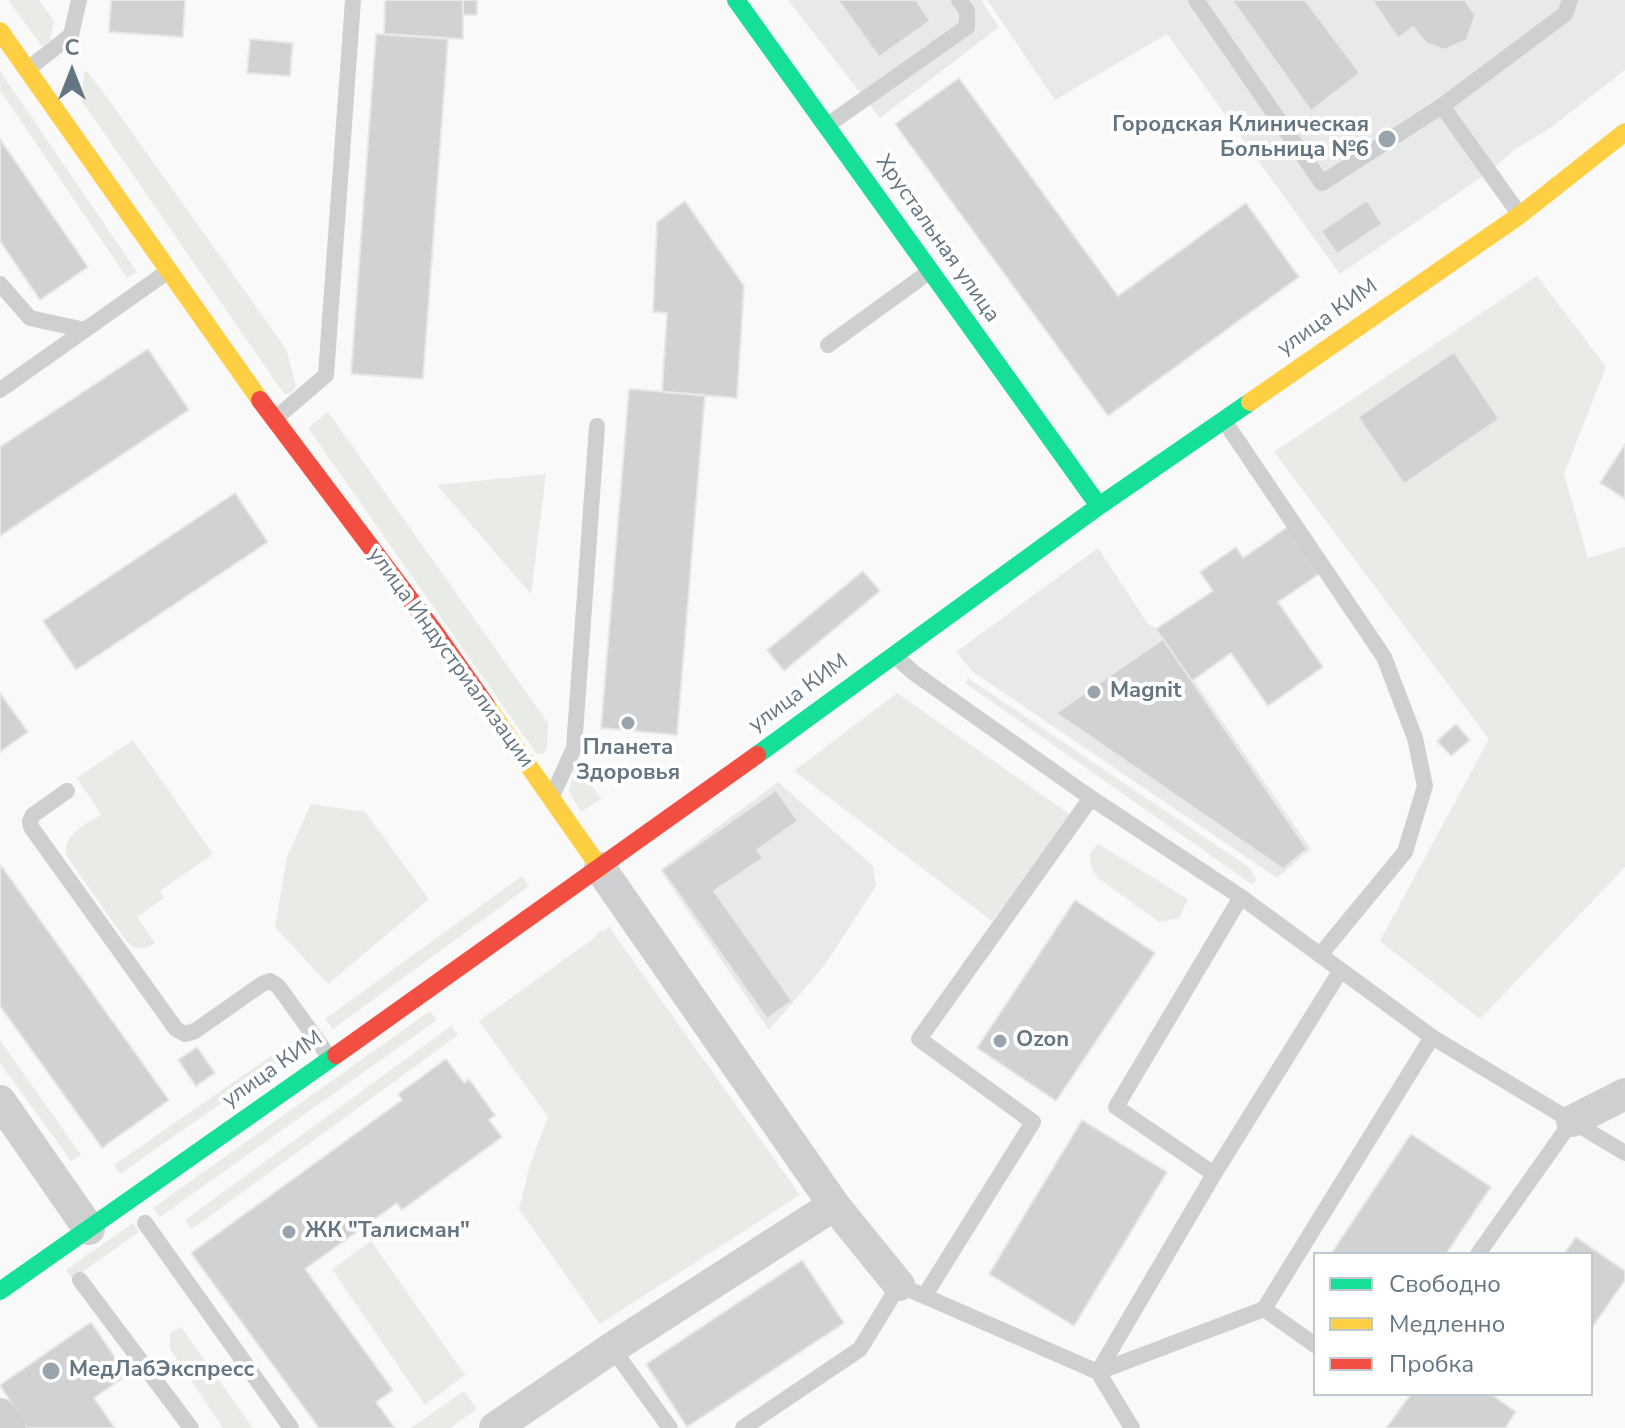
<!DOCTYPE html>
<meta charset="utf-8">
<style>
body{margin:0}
#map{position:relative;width:1625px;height:1428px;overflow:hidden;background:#f9f9f9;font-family:"Nunito Sans",sans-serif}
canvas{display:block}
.legend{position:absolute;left:1313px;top:1252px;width:280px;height:144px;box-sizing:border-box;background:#fff;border:2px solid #c1c8cd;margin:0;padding:10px 14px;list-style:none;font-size:24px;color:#657683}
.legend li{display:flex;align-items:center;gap:16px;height:40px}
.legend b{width:40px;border:2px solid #c1c8cd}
.north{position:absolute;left:32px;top:32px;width:80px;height:80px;-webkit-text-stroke:6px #fff;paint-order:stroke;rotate:0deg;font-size:22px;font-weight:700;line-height:32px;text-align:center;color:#657683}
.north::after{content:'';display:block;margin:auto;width:28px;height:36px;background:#657683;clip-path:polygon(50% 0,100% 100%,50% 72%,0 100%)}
</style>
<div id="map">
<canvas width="1625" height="1428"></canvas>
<ul class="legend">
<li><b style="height:10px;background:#16e098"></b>Свободно</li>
<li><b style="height:10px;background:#ffcf43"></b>Медленно</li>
<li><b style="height:10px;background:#f24e42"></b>Пробка</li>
</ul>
<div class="north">С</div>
</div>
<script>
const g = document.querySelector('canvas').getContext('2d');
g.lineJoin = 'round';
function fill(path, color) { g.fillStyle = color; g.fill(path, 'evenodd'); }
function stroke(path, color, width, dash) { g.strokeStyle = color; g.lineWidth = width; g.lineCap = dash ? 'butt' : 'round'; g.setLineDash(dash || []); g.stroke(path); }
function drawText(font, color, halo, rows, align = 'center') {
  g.font = font + ' "Nunito Sans",sans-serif'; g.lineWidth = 8; g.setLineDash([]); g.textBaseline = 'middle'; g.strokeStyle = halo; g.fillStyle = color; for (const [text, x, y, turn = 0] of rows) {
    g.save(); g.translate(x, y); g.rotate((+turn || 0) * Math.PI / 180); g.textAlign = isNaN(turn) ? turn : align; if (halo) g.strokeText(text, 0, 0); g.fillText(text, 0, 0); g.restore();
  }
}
fill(new Path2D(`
 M 788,0 L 981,0 L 999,27 L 880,118 Z
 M 987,0 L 1625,0 L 1625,70 L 1550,128 L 1514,150 L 1489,172 L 1340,274 L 1167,34 L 1055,100 Z
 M 1098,548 L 1148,624 L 1155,627 L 1195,682 L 1311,849 L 1277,878 L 973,672 L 956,652 Z
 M 778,782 L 873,866 L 876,886 L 824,966 L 769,1030 L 660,870 Z`), '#e8e9e9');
fill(new Path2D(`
 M 8,0 L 39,0 L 54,21 L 50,41 L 42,46 Z
 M 0,71 L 137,272 L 127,278 L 0,90 Z
 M 84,71 L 87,71 L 114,107 L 286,349 L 296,386 L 291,393 L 285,394 L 280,388 L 82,101 Z
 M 1537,276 L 1606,367 L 1564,474 L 1588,558 L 1625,547 L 1625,867 L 1480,1019 L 1380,941 L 1489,739 L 1274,452 Z
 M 328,412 L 548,723 L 547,750 L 543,754 L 536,753 L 308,428 Z
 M 546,474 L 531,594 L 437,485 Z
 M 968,678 L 1250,868 L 1256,880 L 1253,885 L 965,683 Z
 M 897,693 L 1072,816 L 992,921 L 794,771 Z
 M 133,740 L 213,854 L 160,891 L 164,898 L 137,917 L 155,943 C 144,950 136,950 127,942 L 66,855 C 64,833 85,826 101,814 L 77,778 Z
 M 576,762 L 601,799 L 581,812 L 569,791 Z
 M 311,804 L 365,812 L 429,899 L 328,984 L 275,927 L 287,857 Z
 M 1098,844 L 1188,899 L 1179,918 L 1159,922 L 1098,878 L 1092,869 L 1089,855 Z
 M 522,876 L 529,886 L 333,1029 L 325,1019 Z
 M 609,927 L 800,1195 L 600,1324 L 519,1209 L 530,1165 L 548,1117 L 479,1021 L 594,938 L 602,929 L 603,931 Z
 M 430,1011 L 437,1020 L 160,1217 L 153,1208 Z
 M 451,1026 L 458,1035 L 192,1229 L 185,1220 Z
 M 0,1040 L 81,1155 L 71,1161 L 0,1063 Z
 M 290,1043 L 296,1051 L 120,1174 L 114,1165 Z
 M 133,1223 L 139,1232 L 72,1279 L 66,1270 Z
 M 371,1241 L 465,1375 L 425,1405 L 332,1269 Z
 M 181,1327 L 253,1428 L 223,1428 L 170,1349 L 170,1333 Z
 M 464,1391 L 477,1409 L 450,1428 L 411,1428 Z`), '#e8ebe6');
const building = new Path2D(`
 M 111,0 L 185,0 L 183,37 L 109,32 Z
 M 385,0 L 463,0 L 463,39 L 384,34 Z
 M 463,0 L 477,0 L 477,15 L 463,15 Z
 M 838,0 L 916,0 L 930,21 L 879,57 Z
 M 1232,0 L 1305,0 L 1360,73 L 1311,111 Z
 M 1372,0 L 1465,0 L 1475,15 L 1467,40 L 1444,50 L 1426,43 L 1413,27 L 1398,38 Z
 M 376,34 L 448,39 L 423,379 L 351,374 Z
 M 250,39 L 293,43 L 290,76 L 247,73 Z
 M 959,78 L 1118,296 L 1246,203 L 1299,277 L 1108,416 L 895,124 Z
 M 0,139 L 88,267 L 40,300 L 0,241 Z
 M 1367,200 L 1382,224 L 1337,254 L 1321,231 Z
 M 685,201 L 744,286 L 737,398 L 662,392 L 667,313 L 653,312 L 657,222 Z
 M 148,349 L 189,410 L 0,536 L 0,447 Z
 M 1454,352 L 1499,419 L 1404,484 L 1358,417 Z
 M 629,389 L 705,395 L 677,735 L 601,728 Z
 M 1625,444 L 1625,499 L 1600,483 Z
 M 235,493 L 268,542 L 76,670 L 43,621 Z
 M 1292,524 L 1325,570 L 1278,602 L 1323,667 L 1268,706 L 1231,653 L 1192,681 L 1156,629 L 1213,591 L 1200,572 L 1236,547 L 1243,558 Z
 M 863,571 L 880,591 L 784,671 L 767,650 Z
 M 1163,639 L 1307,849 L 1283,869 L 1056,713 Z
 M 0,693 L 28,732 L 0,752 Z
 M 1456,724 L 1470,740 L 1451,756 L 1437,741 Z
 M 776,790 L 798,821 L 757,850 L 763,858 L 714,891 L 792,1001 L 767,1019 L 662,870 Z
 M 0,864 L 169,1100 L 102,1148 L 0,1006 Z
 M 1075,900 L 1155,953 L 1056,1101 L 977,1048 Z
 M 197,1047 L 215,1073 L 196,1086 L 178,1060 Z
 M 446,1059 L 464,1083 L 469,1079 L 495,1115 L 489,1120 L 502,1137 L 402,1210 L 397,1203 L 305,1269 L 393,1390 L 376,1402 L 395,1428 L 319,1428 L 191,1253 L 402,1100 L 398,1094 Z
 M 1082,1120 L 1167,1172 L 1074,1326 L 989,1274 Z
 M 1411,1134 L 1491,1187 L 1446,1254 L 1331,1254 Z
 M 1576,1237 L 1625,1271 L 1625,1280 L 1591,1329 L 1591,1254 L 1564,1254 Z
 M 802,1260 L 844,1323 L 687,1427 L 646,1364 Z
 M 91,1322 L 127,1375 L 94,1398 L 115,1428 L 27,1428 L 0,1385 Z
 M 1411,1394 L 1491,1394 L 1516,1412 L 1505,1428 L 1386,1428 Z`);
fill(building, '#d0d2d3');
stroke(building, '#e8e8e8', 2);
stroke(new Path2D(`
 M 1196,0 L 1322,183 L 1442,106 L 1565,14 L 1570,0
 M 28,69 L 71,35 L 79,0
 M 1442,106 L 1520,215
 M 829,124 L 967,27 L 967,11 L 959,0
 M 0,284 L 30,318 L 85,330
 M 828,345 L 929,272
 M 0,390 L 167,272
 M 276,418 L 326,375 L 353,0
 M 1225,422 L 1384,657 L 1415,738 L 1425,786 L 1405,852 L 1320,955
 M 896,657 L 914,673 L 1091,798 L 1241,897 L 1432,1037 L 1625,1153
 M 67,791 L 33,815 L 30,821 L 31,827 L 176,1029 L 185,1034 L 195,1031 L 262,984 L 270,981 L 278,986 L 330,1058
 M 554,792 L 574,748 L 597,426
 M 1214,1174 L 1341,970
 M 145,1223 L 291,1428
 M 1478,1254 L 1572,1121
 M 80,1280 L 191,1428
 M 925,1295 L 1033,1122 L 919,1039 L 1091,798
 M 1264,1309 L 1432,1037
 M 612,1348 L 670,1428
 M 1098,1372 L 1214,1174 L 1116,1107 L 1241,897
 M 1098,1372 L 1264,1309 L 1315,1345
 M 743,1428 L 860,1349 L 899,1285 L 1098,1372 L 1132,1428`), '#cecfd0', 16);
stroke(new Path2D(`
 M 600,868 L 834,1205 L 899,1285
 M 0,1101 L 89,1229
 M 1572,1121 L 1625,1094
 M 0,1414 L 10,1428
 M 495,1428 L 612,1348 L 834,1205`), '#cecfd0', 32);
stroke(new Path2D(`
 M 736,0 L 1099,506
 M 757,755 L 1099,506 L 1250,402
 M 0,1291 L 336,1055`), '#16e098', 18);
stroke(new Path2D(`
 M 0,31 L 260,400
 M 1250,402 L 1520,215 L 1625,132
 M 486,705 L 600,868`), '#ffcf43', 18);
stroke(new Path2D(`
 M 260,400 L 434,631 L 486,705
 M 336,1055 L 757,755`), '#f24e42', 18);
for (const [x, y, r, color] of [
 [1387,139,10,"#99a4ac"],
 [1094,692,8,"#99a4ac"],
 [628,723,8,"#99a4ac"],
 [1000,1041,8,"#99a4ac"],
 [289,1232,8,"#99a4ac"],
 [51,1371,10,"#99a4ac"]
]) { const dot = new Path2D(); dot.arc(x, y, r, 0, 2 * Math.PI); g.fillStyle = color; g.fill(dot); stroke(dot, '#fff', 3); }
drawText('bold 22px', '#657683', '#fff', [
 ["Городская Клиническая",1369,126,"right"],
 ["Больница №6",1369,151,"right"],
 ["Magnit",1110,692],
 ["Планета",628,749,"center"],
 ["Здоровья",628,774,"center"],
 ["Ozon",1016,1041],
 ["ЖК \"Талисман\"",305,1232],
 ["МедЛабЭкспресс",69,1371]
], 'left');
drawText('22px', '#657683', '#fff', [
 ["Хрустальная улица",937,239,55],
 ["улица КИМ",1328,318,-35],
 ["улица Индустриализации",450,658,54],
 ["улица КИМ",799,694,-36],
 ["улица КИМ",273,1070,-35]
]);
</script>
